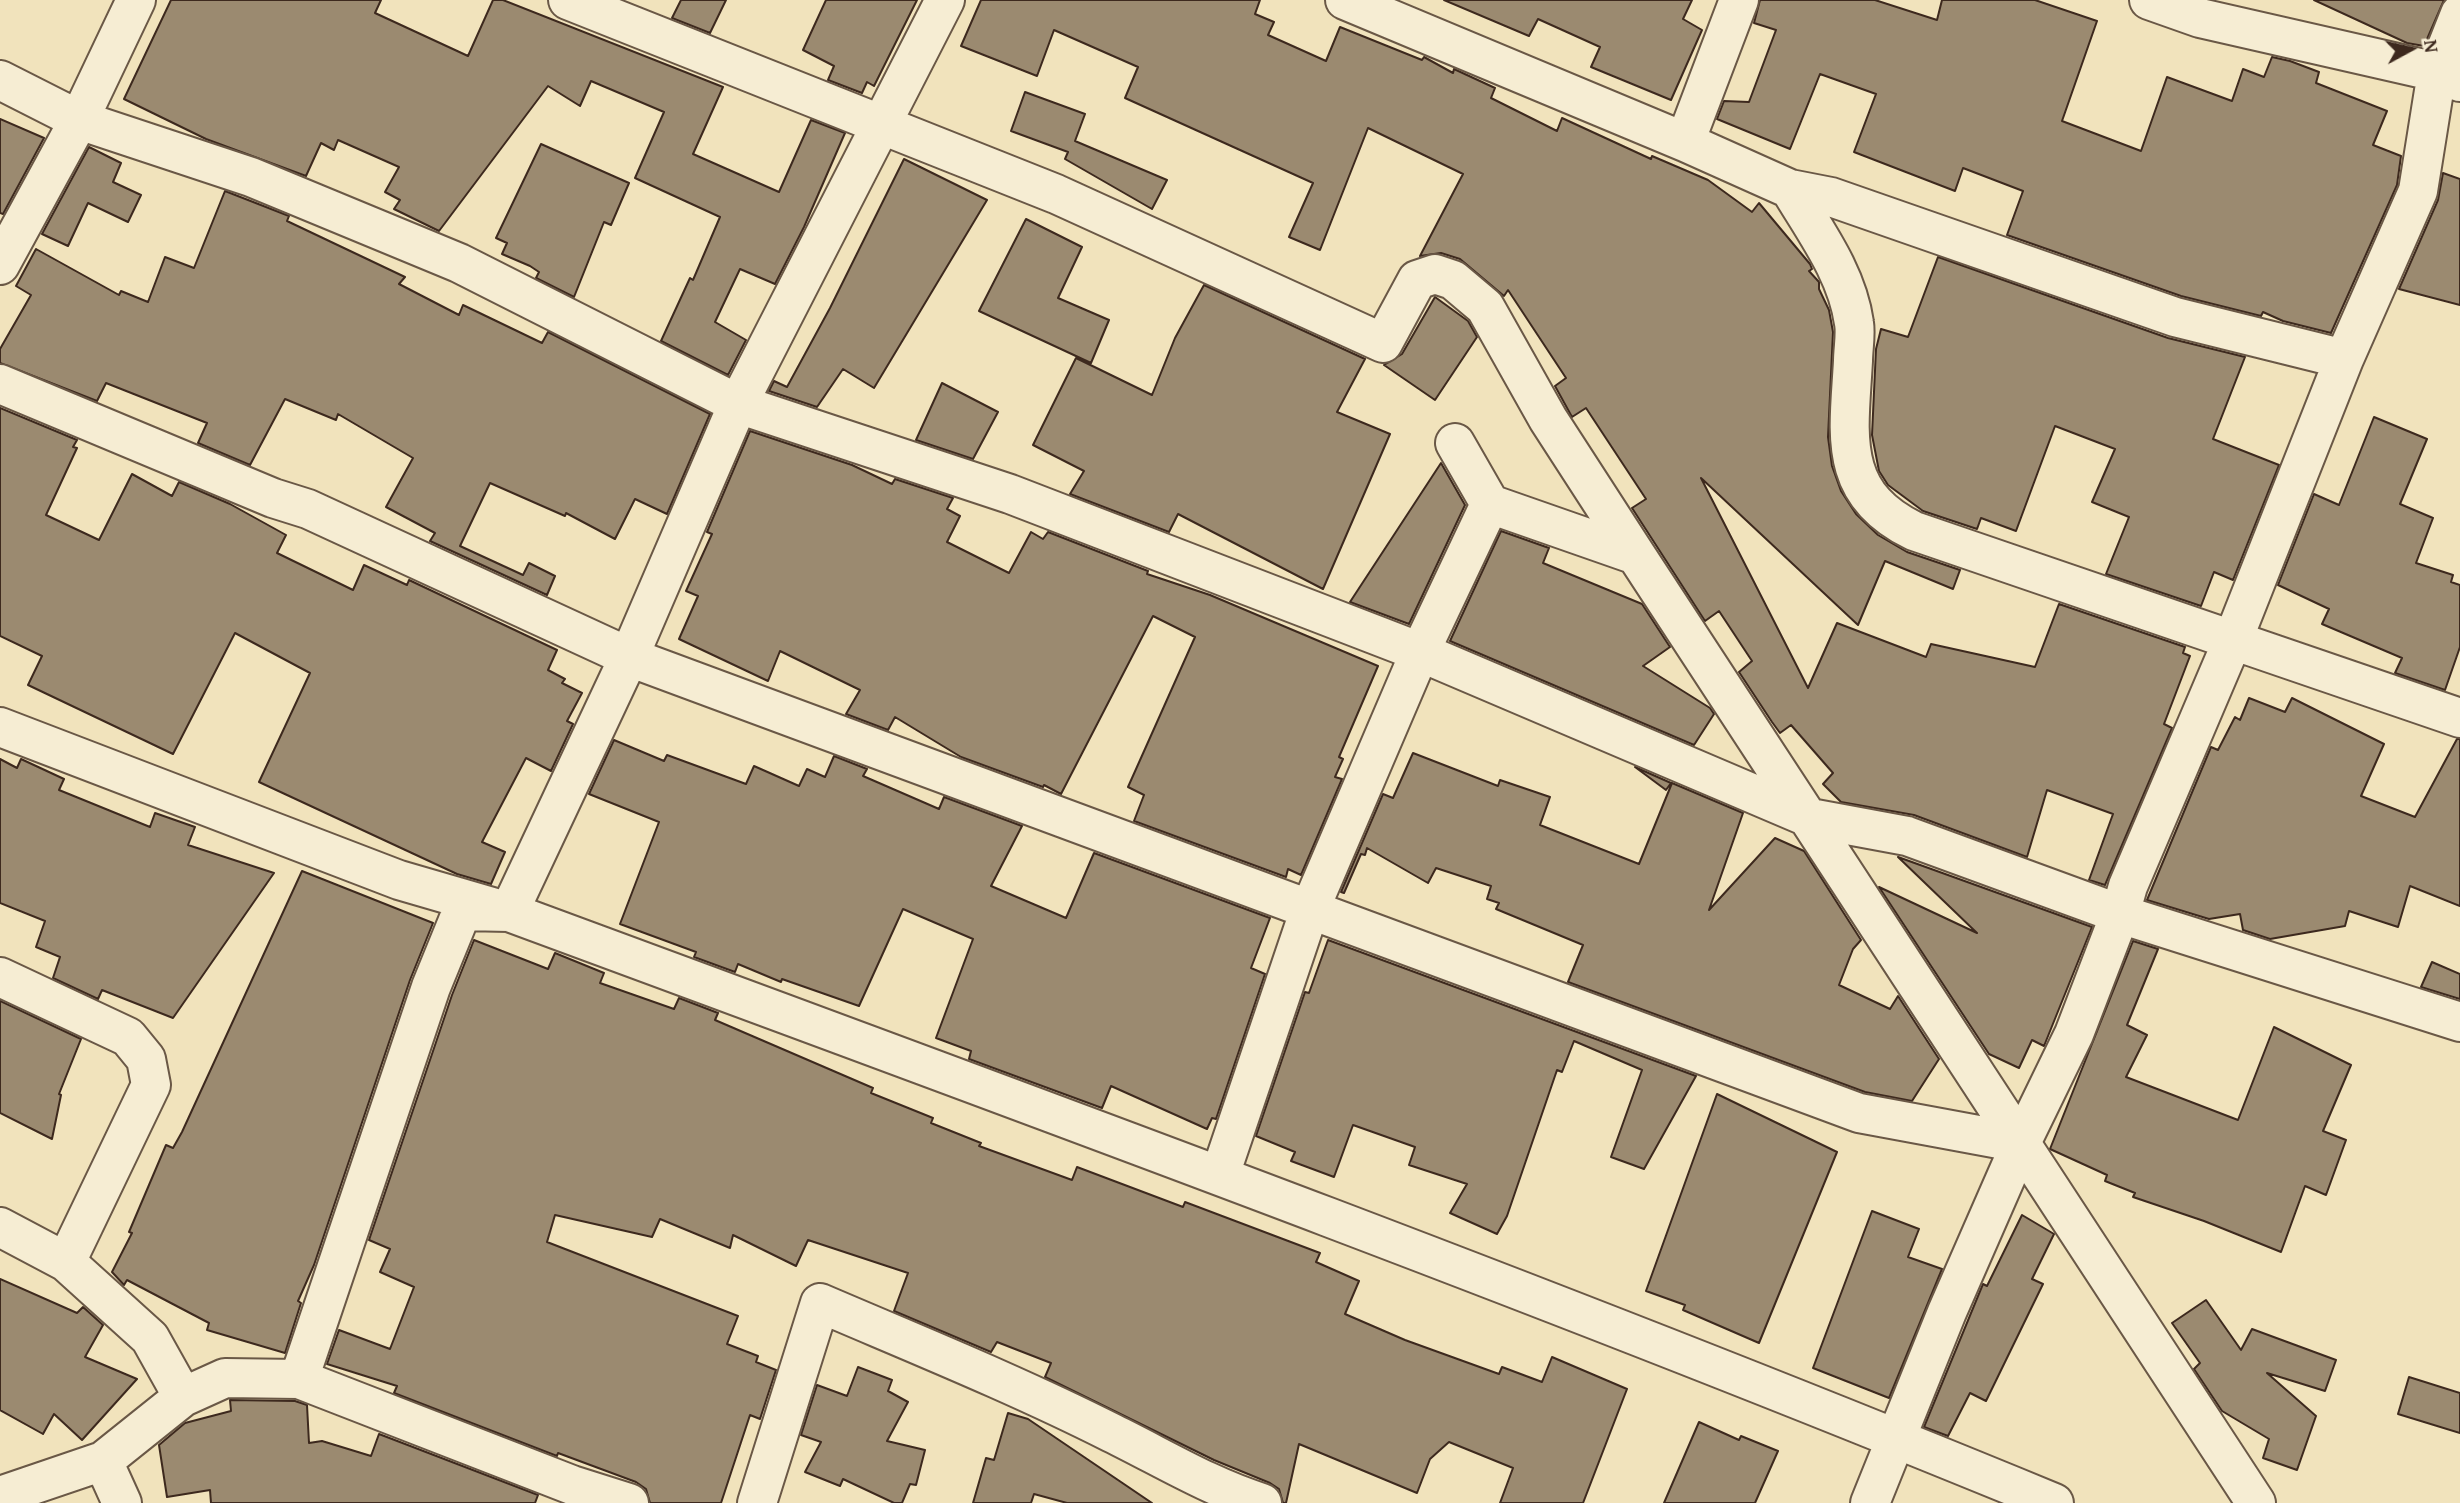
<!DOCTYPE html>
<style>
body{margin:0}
#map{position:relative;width:2460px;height:1503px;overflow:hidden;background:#f1e3bc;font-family:"Gentium Book Plus",serif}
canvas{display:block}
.north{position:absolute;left:2376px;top:14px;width:70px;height:70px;-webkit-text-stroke:5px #f6edd3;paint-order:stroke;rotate:82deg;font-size:19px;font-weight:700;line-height:28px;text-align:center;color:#3d291e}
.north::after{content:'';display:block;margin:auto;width:24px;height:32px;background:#3d291e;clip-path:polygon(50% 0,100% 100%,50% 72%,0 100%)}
</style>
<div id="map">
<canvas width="2460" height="1503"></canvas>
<div class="north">N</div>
</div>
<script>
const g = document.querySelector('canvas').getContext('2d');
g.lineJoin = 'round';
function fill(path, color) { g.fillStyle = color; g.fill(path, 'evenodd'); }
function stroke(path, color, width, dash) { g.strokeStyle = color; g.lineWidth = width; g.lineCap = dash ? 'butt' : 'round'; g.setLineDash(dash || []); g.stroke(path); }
const building = new Path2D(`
 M 171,0 L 381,0 L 375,13 L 468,56 L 493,0 L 503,0 L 723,87 L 693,154 L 779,192 L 811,120 L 845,133 L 804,227 L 775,284 L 740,269 L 715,322 L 746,340 L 728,375 L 661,341 L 690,278 L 693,280 L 720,217 L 635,178 L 664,112 L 591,81 L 580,106 L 548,86 L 439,231 L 394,209 L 400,200 L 385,192 L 399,167 L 338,140 L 334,150 L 321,143 L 306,176 L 206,139 L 124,99 Z
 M 681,0 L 726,0 L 710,33 L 672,18 Z
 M 826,0 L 917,0 L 874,86 L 867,82 L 862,93 L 828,80 L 834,66 L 803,50 Z
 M 981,0 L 1260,0 L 1255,14 L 1274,22 L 1268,35 L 1326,61 L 1340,27 L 1422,60 L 1424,57 L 1453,73 L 1454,69 L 1495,88 L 1491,98 L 1557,131 L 1562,118 L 1651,159 L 1652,156 L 1708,180 L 1752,212 L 1759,203 L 1810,264 L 1812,269 L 1809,271 L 1819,282 L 1819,289 L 1829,310 L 1833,332 L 1828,437 L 1832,466 L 1841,491 L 1856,514 L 1878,535 L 1907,552 L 1960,570 L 1953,589 L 1885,561 L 1858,625 L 1701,478 L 1808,688 L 1837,623 L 1926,657 L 1931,644 L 2035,667 L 2059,604 L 2185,647 L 2183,653 L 2190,656 L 2164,724 L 2172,728 L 2105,885 L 2089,880 L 2113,814 L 2047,790 L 2027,857 L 1914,815 L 1841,802 L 1823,784 L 1833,773 L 1791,725 L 1780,733 L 1772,722 L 1739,672 L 1752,661 L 1719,611 L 1705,621 L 1632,508 L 1646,499 L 1586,408 L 1572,417 L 1555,386 L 1566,378 L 1508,290 L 1504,296 L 1460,259 L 1441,253 L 1420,256 L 1463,174 L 1368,128 L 1320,250 L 1289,237 L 1313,183 L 1125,98 L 1138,67 L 1054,30 L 1037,76 L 961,46 Z
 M 1444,0 L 1692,0 L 1683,19 L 1702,30 L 1671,100 L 1591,67 L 1600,47 L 1538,19 L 1529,36 Z
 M 1760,0 L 1875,0 L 1937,20 L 1942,0 L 2035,0 L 2097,21 L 2062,121 L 2141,151 L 2167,77 L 2232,101 L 2243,69 L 2264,77 L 2272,57 L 2290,61 L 2319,72 L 2316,83 L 2387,111 L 2373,145 L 2401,156 L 2397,185 L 2331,333 L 2283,321 L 2263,312 L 2261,316 L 2181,296 L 2007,235 L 2023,191 L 1963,168 L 1955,191 L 1854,152 L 1876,94 L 1820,74 L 1790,149 L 1717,119 L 1724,101 L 1749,102 L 1776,30 L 1754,23 Z
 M 2314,0 L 2444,0 L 2424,46 L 2407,43 Z
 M 1025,92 L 1085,114 L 1075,141 L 1167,180 L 1152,209 L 1065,159 L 1068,152 L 1011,131 Z
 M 0,119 L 44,138 L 3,214 L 0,213 Z
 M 541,144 L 629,183 L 611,225 L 604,222 L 574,297 L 536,278 L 539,272 L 530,266 L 502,254 L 507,243 L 496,238 Z
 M 89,147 L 121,163 L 113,182 L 141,195 L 128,222 L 88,203 L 68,246 L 42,234 Z
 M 904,159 L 987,200 L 874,388 L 843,369 L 817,407 L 769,391 L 774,381 L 787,387 L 830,308 Z
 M 2443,173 L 2460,179 L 2460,305 L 2399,289 L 2438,200 Z
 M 225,191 L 289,216 L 287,221 L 405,277 L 399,284 L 459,315 L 463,305 L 542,343 L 548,332 L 710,414 L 667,514 L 635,499 L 615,539 L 566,513 L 565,516 L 490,483 L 460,546 L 523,575 L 529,563 L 555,576 L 547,595 L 430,541 L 435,533 L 386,507 L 413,458 L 338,414 L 336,420 L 285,399 L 250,465 L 198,443 L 207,423 L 106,383 L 97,401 L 0,363 L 0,349 L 31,295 L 16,286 L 36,249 L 119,295 L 121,291 L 148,302 L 165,257 L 194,268 Z
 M 1026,219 L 1082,247 L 1058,298 L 1109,320 L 1091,363 L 979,311 Z
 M 1938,257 L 2168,338 L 2245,357 L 2213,439 L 2279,465 L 2233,580 L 2214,572 L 2201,606 L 2106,574 L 2129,517 L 2092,502 L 2115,449 L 2055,426 L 2016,531 L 1981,518 L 1977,529 L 1923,511 L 1888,485 L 1879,471 L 1872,435 L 1876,349 L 1881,329 L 1908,337 Z
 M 1204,285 L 1365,359 L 1337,412 L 1390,434 L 1323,589 L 1178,514 L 1169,532 L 1070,494 L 1084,471 L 1033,445 L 1076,358 L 1152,395 L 1175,338 Z
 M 1435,297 L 1468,321 L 1477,337 L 1435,400 L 1384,365 L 1402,354 Z
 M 942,383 L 998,412 L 973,459 L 916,440 Z
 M 0,408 L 77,440 L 73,447 L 77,448 L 46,515 L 99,540 L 132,474 L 172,496 L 179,482 L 230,504 L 286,535 L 277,553 L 353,590 L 364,565 L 407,585 L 409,580 L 557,650 L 548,670 L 565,679 L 562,683 L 582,693 L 567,721 L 573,724 L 551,771 L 526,758 L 482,842 L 505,852 L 491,884 L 457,874 L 259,782 L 310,673 L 235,633 L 173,754 L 28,685 L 42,656 L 0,636 Z
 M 2374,417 L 2427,439 L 2400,504 L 2433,518 L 2416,563 L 2453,575 L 2451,582 L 2460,585 L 2460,647 L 2445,690 L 2395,673 L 2402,658 L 2322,624 L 2329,609 L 2278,585 L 2314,494 L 2339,505 Z
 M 750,431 L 852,465 L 892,484 L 895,479 L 953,498 L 947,509 L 960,516 L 947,542 L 1009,573 L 1031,532 L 1043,539 L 1048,532 L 1148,571 L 1147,574 L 1210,595 L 1378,666 L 1339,757 L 1343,759 L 1335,777 L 1342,779 L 1301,875 L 1288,869 L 1286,877 L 1134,821 L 1144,795 L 1128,787 L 1195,637 L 1153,616 L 1061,794 L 1044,785 L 1043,787 L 961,757 L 895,717 L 888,730 L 846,714 L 860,690 L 780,651 L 768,681 L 679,639 L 698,596 L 686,591 L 712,534 L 707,532 Z
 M 1441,463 L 1465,505 L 1409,624 L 1350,602 Z
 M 1501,531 L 1549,548 L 1543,563 L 1642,604 L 1670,647 L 1643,666 L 1710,708 L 1714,714 L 1694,745 L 1450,641 Z
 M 2249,698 L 2285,712 L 2292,698 L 2384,744 L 2361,796 L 2415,817 L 2457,739 L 2460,739 L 2460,906 L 2410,886 L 2398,927 L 2349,911 L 2345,926 L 2270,939 L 2243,930 L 2240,914 L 2209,919 L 2147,900 L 2211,747 L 2218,750 L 2235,717 L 2240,720 Z
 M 614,740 L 664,761 L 667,755 L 746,784 L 754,766 L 799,786 L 807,769 L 825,777 L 834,756 L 867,769 L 863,776 L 939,809 L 944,797 L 1022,826 L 991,886 L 1066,918 L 1094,853 L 1270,918 L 1251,968 L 1265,974 L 1216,1119 L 1212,1118 L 1207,1129 L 1111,1086 L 1102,1108 L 969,1059 L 971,1051 L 936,1038 L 973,939 L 903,909 L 859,1006 L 782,979 L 781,982 L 738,964 L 735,972 L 694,957 L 696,952 L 620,924 L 659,822 L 589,794 Z
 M 1413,753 L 1498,786 L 1500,780 L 1550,797 L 1540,825 L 1639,864 L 1672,783 L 1743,813 L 1709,910 L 1775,838 L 1804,851 L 1861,940 L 1853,949 L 1839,985 L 1890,1009 L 1898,996 L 1939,1059 L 1912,1101 L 1865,1092 L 1568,982 L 1583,945 L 1496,909 L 1499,903 L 1487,899 L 1491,886 L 1436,868 L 1428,883 L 1367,848 L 1365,855 L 1361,854 L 1344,893 L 1341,892 L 1383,794 L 1393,798 Z
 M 0,759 L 17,768 L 21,759 L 64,779 L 59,790 L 150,827 L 155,813 L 195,827 L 188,845 L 274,873 L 173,1018 L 102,990 L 98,999 L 53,978 L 60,957 L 36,947 L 45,921 L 0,903 Z
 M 1635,767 L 1671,783 L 1666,790 Z
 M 1898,857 L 2092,927 L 2044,1046 L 2032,1040 L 2019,1068 L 1989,1054 L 1879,887 L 1977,933 Z
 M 302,871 L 433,923 L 410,980 L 314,1265 L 298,1301 L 301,1303 L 285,1353 L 207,1330 L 209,1323 L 127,1280 L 124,1285 L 112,1272 L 132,1233 L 129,1232 L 166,1145 L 173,1148 L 182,1132 Z
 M 474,940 L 548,969 L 555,953 L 604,973 L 600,983 L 674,1009 L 679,998 L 718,1013 L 715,1020 L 873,1088 L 871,1093 L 933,1118 L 931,1123 L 981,1143 L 979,1146 L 1072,1180 L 1077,1167 L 1183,1207 L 1185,1202 L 1320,1253 L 1316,1262 L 1359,1281 L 1345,1314 L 1405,1340 L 1499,1374 L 1502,1367 L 1542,1382 L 1552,1357 L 1627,1389 L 1583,1503 L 1500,1503 L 1513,1468 L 1449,1442 L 1430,1459 L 1417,1493 L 1299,1444 L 1286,1503 L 1283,1503 L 1279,1489 L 1270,1483 L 1214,1460 L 1045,1377 L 1051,1363 L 997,1342 L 991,1352 L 894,1311 L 908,1273 L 808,1240 L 796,1266 L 733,1235 L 730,1248 L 660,1219 L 652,1237 L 555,1215 L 547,1242 L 738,1316 L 727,1344 L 758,1356 L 756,1362 L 776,1370 L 760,1419 L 750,1415 L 721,1503 L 650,1503 L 646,1489 L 636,1482 L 558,1453 L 557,1456 L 394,1393 L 397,1386 L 327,1364 L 339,1330 L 390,1349 L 414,1287 L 380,1272 L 390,1249 L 369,1240 L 452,995 Z
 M 1328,940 L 1696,1076 L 1644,1169 L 1611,1157 L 1642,1070 L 1574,1041 L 1562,1072 L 1557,1070 L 1507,1216 L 1497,1234 L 1450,1213 L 1467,1184 L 1409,1165 L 1415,1147 L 1353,1125 L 1334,1177 L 1291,1161 L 1295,1152 L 1256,1136 L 1305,992 L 1309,993 Z
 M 2133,941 L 2158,949 L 2127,1025 L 2147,1035 L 2126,1077 L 2238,1120 L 2274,1027 L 2351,1065 L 2323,1131 L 2346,1140 L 2326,1195 L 2305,1186 L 2281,1252 L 2204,1221 L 2133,1197 L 2135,1193 L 2105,1181 L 2107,1175 L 2050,1149 Z
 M 2432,962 L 2460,974 L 2460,999 L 2421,987 Z
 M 0,1001 L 81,1039 L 59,1094 L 61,1095 L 52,1139 L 0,1113 Z
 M 1717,1094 L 1837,1152 L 1759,1343 L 1683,1310 L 1685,1305 L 1646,1291 Z
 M 1872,1211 L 1919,1229 L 1908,1257 L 1942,1269 L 1889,1398 L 1813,1368 Z
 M 2022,1215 L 2054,1234 L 2032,1279 L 2043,1284 L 1986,1401 L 1970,1393 L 1948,1436 L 1924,1427 L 1983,1284 L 1987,1286 Z
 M 0,1279 L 77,1313 L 83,1307 L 103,1325 L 85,1357 L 137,1379 L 82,1440 L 54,1414 L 43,1434 L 0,1410 Z
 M 2206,1300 L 2241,1350 L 2252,1329 L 2336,1360 L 2325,1391 L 2267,1373 L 2316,1416 L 2297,1470 L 2263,1458 L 2269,1439 L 2222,1411 L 2194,1369 L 2200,1363 L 2172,1323 Z
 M 858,1367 L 892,1380 L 888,1391 L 908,1402 L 887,1441 L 925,1450 L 916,1485 L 910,1484 L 902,1503 L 894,1503 L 843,1479 L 840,1486 L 805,1472 L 821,1442 L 801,1435 L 817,1385 L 847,1396 Z
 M 2409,1377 L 2460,1393 L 2460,1433 L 2398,1414 Z
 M 230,1400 L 295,1401 L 307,1405 L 309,1443 L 322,1441 L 371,1456 L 379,1434 L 538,1495 L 535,1503 L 211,1503 L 210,1490 L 167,1497 L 159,1445 L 185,1423 L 231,1411 Z
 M 1008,1413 L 1028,1419 L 1152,1503 L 1067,1503 L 1034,1494 L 1031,1503 L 973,1503 L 986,1458 L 994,1460 Z
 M 1699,1422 L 1739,1440 L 1741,1436 L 1778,1451 L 1755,1503 L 1664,1503 Z`);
fill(building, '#9b8a70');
stroke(building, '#3d291e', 2);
const minor = new Path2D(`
 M 568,0 L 1056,194 L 1383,343 L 1417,280 L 1435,274 L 1453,280 L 1485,307 L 1548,419 L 1636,555 L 2256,1503
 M 1345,0 L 1685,142 L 1790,189 L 1831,197 L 2175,317 L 2344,359 L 2232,642 L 2128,886 L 2120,914 L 2460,1022
 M 2149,0 L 2200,18 L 2437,72 L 2460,82
 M 0,80 L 79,120 L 251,177 L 459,263 L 738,404 L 1010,494 L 1420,652 L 1810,818 L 1907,836 L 2120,914 L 2074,1034 L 2021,1143 L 1947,1312 L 1870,1503
 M 1685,142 L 1739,0
 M 1790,189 C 1815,231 1847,273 1854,323 C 1856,335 1853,349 1853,361 C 1849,434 1836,493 1914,531 L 2460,718
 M 0,265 L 79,120 L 136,0
 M 2344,359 L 2418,191 L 2437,72 L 2460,14
 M 0,384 L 273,498 L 308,509 L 629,657 L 1859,1113 L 2021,1143
 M 1490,504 L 1636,555
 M 0,727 L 399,880 L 509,912 C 1026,1103 1544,1293 2054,1503
 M 0,977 L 128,1037 L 146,1059 L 151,1085 L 66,1262
 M 1220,1175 L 1310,909 L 1420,652 L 1490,504 L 1455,443
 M 0,1227 L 66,1262 L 150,1338 L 183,1397 L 225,1378 L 299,1379 L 572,1485 L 629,1503
 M 299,1379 L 431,987 L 462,911 L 509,912 L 629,657 L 738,404 L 945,0
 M 103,1461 L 122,1503
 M 0,1496 L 103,1461 L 183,1397
 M 757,1503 L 820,1303 C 918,1345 1017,1385 1112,1433 C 1163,1458 1208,1486 1262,1503`);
stroke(minor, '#6a5846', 42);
stroke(minor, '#f6edd3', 38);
</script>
